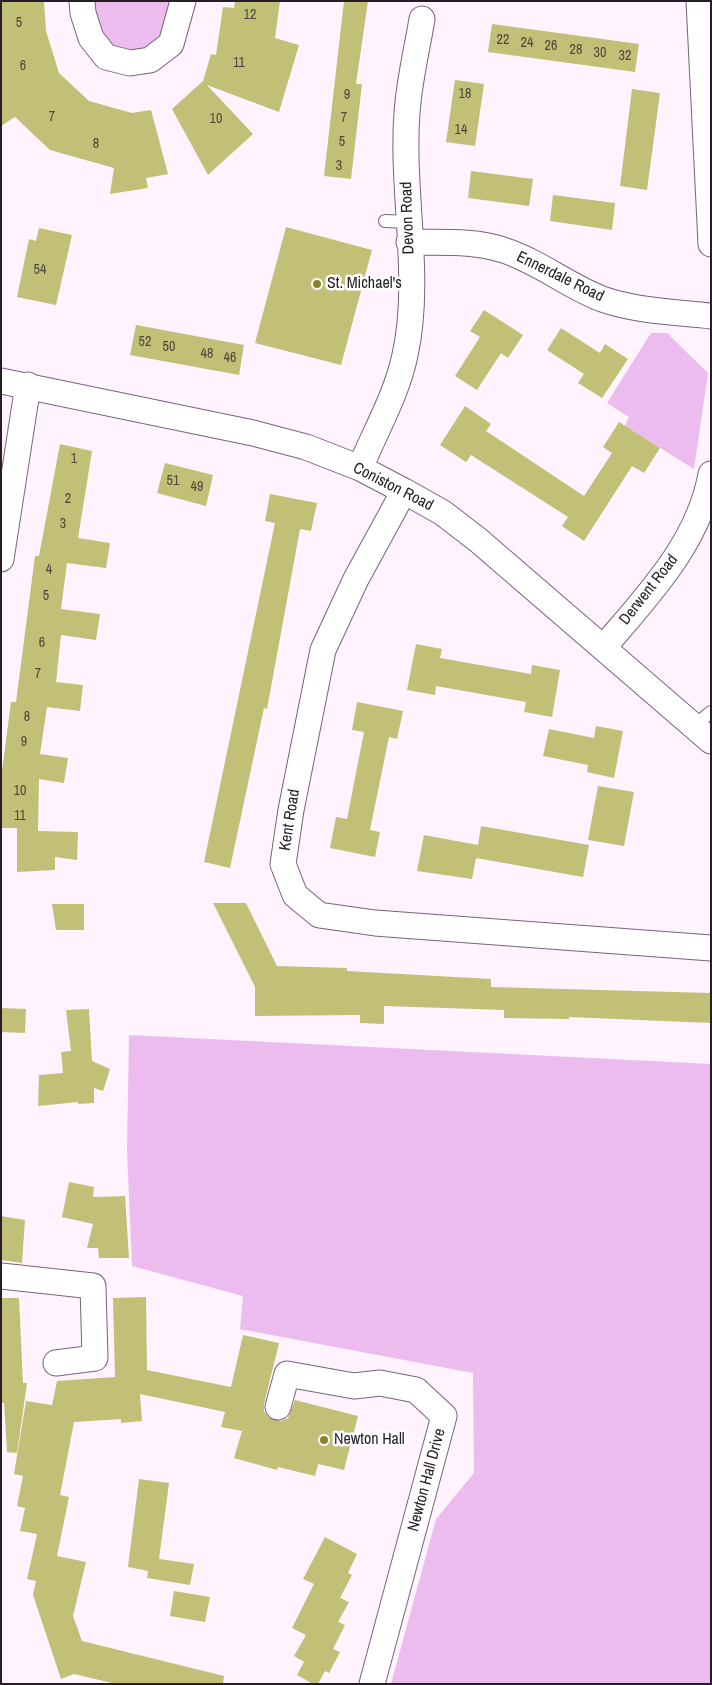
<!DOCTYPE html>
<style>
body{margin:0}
#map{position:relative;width:712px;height:1685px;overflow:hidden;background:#fef3fe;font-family:"Archivo Narrow",sans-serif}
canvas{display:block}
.frame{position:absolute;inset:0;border:2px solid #261d27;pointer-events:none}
</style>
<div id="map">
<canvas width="712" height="1685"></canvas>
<div class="frame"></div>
</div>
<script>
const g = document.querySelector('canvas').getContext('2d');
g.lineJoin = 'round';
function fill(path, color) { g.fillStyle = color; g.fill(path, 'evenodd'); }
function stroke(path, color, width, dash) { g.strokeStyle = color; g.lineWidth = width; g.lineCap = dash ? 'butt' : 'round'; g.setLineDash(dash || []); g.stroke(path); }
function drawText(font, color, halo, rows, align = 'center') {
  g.font = font + ' "Archivo Narrow",sans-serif'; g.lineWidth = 5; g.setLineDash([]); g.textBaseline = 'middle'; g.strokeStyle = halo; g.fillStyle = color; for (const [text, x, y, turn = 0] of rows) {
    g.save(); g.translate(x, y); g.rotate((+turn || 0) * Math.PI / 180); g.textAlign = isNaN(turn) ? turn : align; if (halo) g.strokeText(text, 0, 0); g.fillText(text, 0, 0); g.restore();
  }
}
fill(new Path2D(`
 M 83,1 L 183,1 L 171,44 L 106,57 Z
 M 651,333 L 667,333 L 708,373 L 694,469 L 625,426 L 629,417 L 607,403 Z
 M 129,1035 L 711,1064 L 711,1684 L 391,1684 L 436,1519 L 474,1473 L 473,1373 L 240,1329 L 243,1296 L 132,1266 L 127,1151 Z`), '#ebbced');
fill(new Path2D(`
 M 1,1 L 44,1 L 46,31 L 59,73 L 89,101 L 132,113 L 151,110 L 168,174 L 146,178 L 148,188 L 110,194 L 114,168 L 50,150 L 15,117 L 1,126 Z
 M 235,1 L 280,1 L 275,38 L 299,45 L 279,112 L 207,85 L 253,134 L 208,175 L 172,109 L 203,81 L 211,54 L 216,55 L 223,7 L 234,8 Z
 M 344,1 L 368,1 L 356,84 L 362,84 L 351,179 L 324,176 Z
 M 492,24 L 639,44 L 635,72 L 488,52 Z
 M 455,80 L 484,84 L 475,146 L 446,142 Z
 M 632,89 L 660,93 L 647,190 L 620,186 Z
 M 471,171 L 533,179 L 529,206 L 468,198 Z
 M 553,195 L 615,203 L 612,230 L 550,221 Z
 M 286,227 L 372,250 L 341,365 L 255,343 Z
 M 39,228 L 72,235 L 56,305 L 17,297 L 29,239 L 36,241 Z
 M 484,310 L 523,335 L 508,358 L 501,353 L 477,390 L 455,376 L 480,337 L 470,331 Z
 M 136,325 L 244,345 L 239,375 L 130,355 Z
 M 561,328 L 600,353 L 605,344 L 628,359 L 602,398 L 578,383 L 584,374 L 547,350 Z
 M 465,406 L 491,424 L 486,431 L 584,496 L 612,453 L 603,447 L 619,422 L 660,448 L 644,473 L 632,466 L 584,541 L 562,526 L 568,517 L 471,455 L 466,462 L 440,445 Z
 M 60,444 L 92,451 L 78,538 L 110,543 L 106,568 L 67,563 L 61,609 L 100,614 L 96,640 L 61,635 L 56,682 L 83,685 L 80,711 L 47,707 L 40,754 L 68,758 L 64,783 L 39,779 L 38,831 L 78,832 L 77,860 L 55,857 L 55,870 L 17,872 L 17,828 L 1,828 L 2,771 L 11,702 L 16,702 L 35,556 L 39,556 Z
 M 165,463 L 213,475 L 206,506 L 157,493 Z
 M 270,494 L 317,503 L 311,531 L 300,529 L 267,709 L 264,708 L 230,868 L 204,862 L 275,523 L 265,521 Z
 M 416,644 L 442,649 L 440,658 L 531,674 L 532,665 L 560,670 L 552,717 L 524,712 L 526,702 L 436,686 L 435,695 L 407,690 Z
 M 357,702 L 403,711 L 397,739 L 389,737 L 370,830 L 380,832 L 375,857 L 330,848 L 336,817 L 347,819 L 364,732 L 352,730 Z
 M 596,726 L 623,731 L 614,778 L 587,772 L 588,765 L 543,756 L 549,729 L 594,738 Z
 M 598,786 L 634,792 L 624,846 L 588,840 Z
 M 481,826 L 589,845 L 583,877 L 476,858 L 478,848 L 472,879 L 417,871 L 424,835 L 478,845 Z
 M 213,903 L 246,903 L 277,966 L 347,968 L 347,971 L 491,979 L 491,987 L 711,993 L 711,1023 L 569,1017 L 569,1019 L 504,1018 L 504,1010 L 384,1006 L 384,1024 L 360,1023 L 360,1015 L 255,1016 L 255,987 Z
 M 52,904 L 84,904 L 84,930 L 56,930 Z
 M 1,1008 L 26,1009 L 25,1033 L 1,1032 Z
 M 89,1009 L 92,1061 L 110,1069 L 103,1091 L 94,1088 L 94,1103 L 78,1104 L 78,1102 L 38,1106 L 39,1075 L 63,1073 L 61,1052 L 71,1051 L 66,1010 Z
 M 69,1182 L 94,1187 L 93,1197 L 125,1196 L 129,1258 L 99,1258 L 98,1248 L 87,1248 L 93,1224 L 62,1217 Z
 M 1,1216 L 25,1220 L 22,1263 L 1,1260 Z
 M 146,1297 L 147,1370 L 231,1387 L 243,1335 L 279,1343 L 264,1404 L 264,1411 L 268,1417 L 281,1421 L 288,1418 L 295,1400 L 358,1416 L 344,1470 L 318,1464 L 315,1476 L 278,1467 L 277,1470 L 234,1458 L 242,1431 L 221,1427 L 225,1412 L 140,1394 L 142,1421 L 121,1423 L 121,1419 L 74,1422 L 60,1495 L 69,1497 L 57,1556 L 86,1562 L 73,1616 L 82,1641 L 224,1676 L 223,1684 L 116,1684 L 74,1674 L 61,1679 L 33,1595 L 36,1581 L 27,1579 L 37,1534 L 20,1531 L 25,1508 L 17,1506 L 23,1476 L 14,1474 L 26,1401 L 52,1405 L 57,1381 L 115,1377 L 113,1298 Z
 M 1,1298 L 19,1298 L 23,1383 L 27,1383 L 17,1453 L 7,1452 L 4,1403 L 1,1403 Z
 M 139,1479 L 169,1483 L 159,1559 L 194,1564 L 190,1585 L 147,1578 L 148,1571 L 128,1567 Z
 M 325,1537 L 357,1554 L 348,1573 L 352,1575 L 340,1598 L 349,1602 L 338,1622 L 345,1625 L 333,1649 L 340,1652 L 329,1673 L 325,1671 L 318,1684 L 313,1684 L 297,1675 L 304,1662 L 294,1656 L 306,1635 L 292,1628 L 314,1584 L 303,1579 Z
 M 174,1591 L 210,1597 L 205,1622 L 170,1616 Z`), '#c2bf77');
const service = new Path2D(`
 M 385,221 L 408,222
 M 694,726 L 711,712`);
const minor = new Path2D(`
 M 82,1 L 83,13 L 91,38 L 106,57 L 130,63 L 150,60 L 171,44 L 183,1
 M 699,1 L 711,244
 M 409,242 C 440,243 473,240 503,250 C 538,261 568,286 602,299 C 636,311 675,312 711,316
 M 1,381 L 253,433 L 306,447 L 360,468 L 404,491 L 443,513 L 478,540 L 711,741
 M 360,468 C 375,432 397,394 405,355 C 422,279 401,191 407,113 C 409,81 417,50 422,19
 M 404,491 L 356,579 L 323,650 L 291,810 L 283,864 L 295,895 L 319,915 L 375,923 L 711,948
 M 1,559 L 28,385
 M 604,647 C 647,596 699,543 711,474
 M 1,1276 L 93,1286 L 95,1358 L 56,1363
 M 278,1407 L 287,1374 L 354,1386 L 380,1383 L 416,1390 L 444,1416 L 372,1684`);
stroke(service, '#79637a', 14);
stroke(minor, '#79637a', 27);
stroke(service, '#fff', 12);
stroke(minor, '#fff', 25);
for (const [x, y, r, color] of [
 [317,284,5,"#87822b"],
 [324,1440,5,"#87822b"]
]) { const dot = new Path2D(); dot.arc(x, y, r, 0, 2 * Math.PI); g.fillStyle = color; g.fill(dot); stroke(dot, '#fff', 2); }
drawText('14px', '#4d463b', null, [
 ["12",250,15],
 ["5",19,23],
 ["22",503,40],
 ["24",527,43],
 ["26",551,46],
 ["28",576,50],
 ["30",600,53],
 ["32",625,56],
 ["11",239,63],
 ["6",23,66],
 ["18",465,94],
 ["9",347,95],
 ["7",52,117],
 ["7",344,118],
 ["10",216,119],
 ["14",461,130],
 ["5",342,142],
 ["8",96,144],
 ["3",339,166],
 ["54",40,270],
 ["52",145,342],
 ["50",169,347],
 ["48",207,354],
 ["46",230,358],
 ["1",74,459],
 ["51",173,481],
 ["49",197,487],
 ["2",68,499],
 ["3",63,524],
 ["4",49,570],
 ["5",46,596],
 ["6",42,643],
 ["7",38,674],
 ["8",27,717],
 ["9",24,742],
 ["10",20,791],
 ["11",20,816]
]);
drawText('16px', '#261d27', '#fff', [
 ["Devon Road",408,218,-92],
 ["Ennerdale Road",560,277,26],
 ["Coniston Road",393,487,27],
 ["Derwent Road",649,590,-52],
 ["Kent Road",290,820,-81],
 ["Newton Hall Drive",427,1480,-75]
]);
drawText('16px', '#261d27', '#fff', [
 ["St. Michael's",327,284],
 ["Newton Hall",334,1440]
], 'left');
</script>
